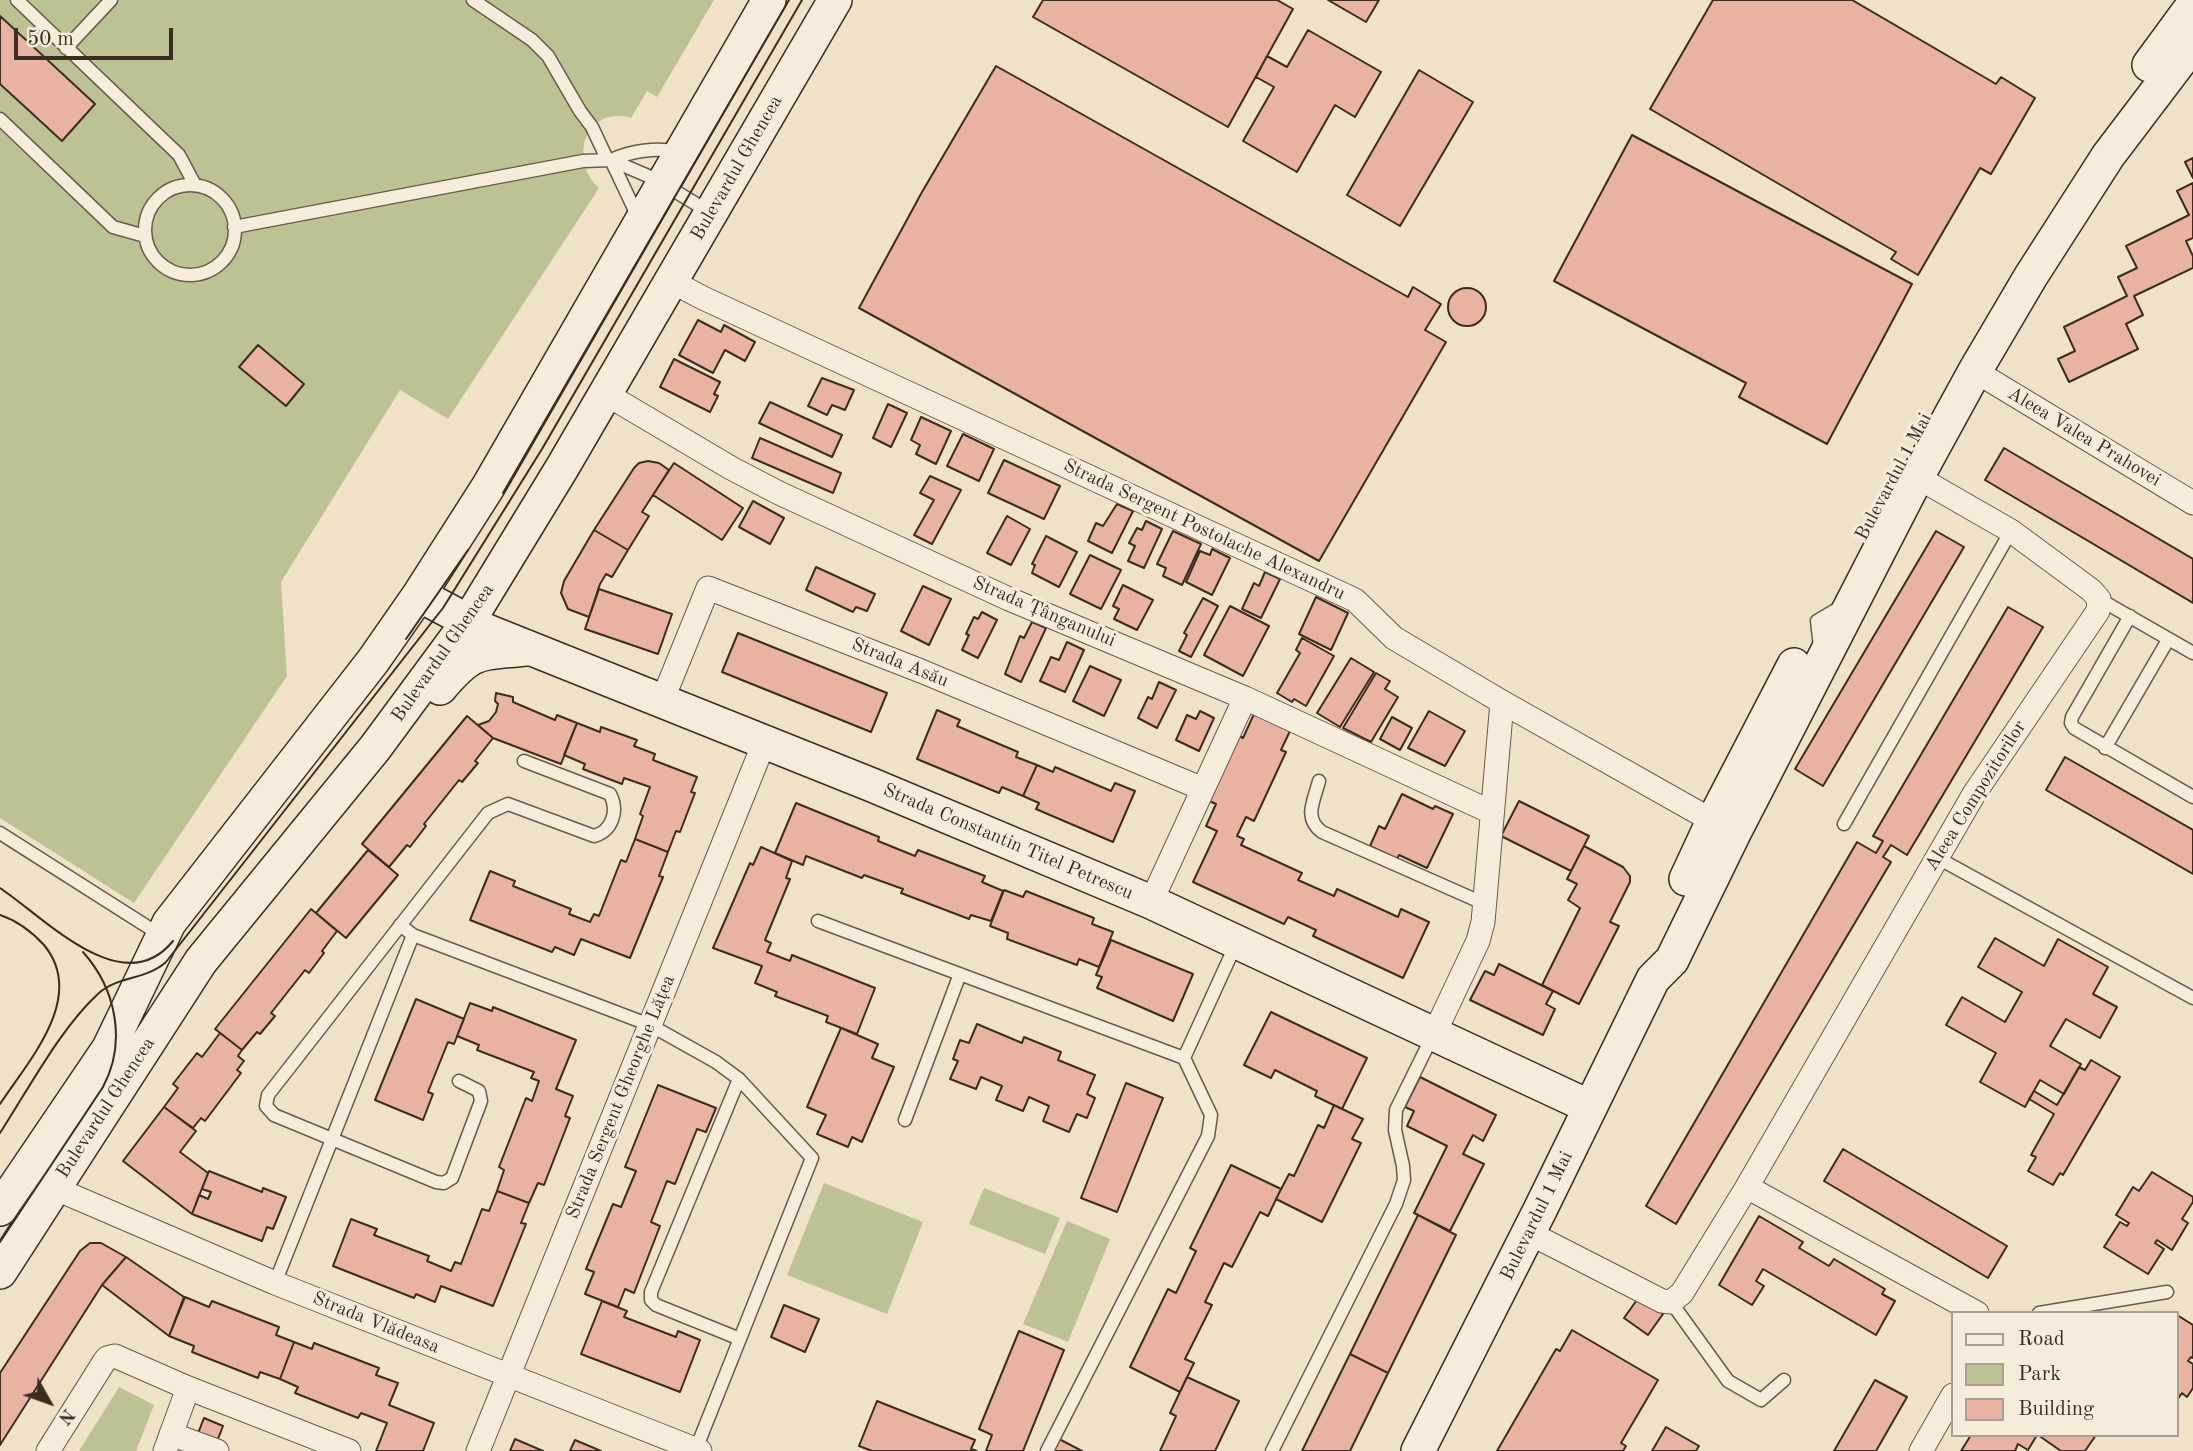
<!DOCTYPE html>
<meta charset="utf-8">
<style>
body{margin:0}
#map{position:relative;width:2193px;height:1451px;overflow:hidden;background:#f0e2c8;font-family:"Old Standard TT",serif}
canvas{display:block}
.legend{position:absolute;left:1951px;top:1311px;width:228px;height:126px;box-sizing:border-box;background:#f5ecdb;border:2px solid #ab9f90;margin:0;padding:9px 12px;list-style:none;font-size:21px;color:#3d2c20}
.legend li{display:flex;align-items:center;gap:14px;height:35px}
.legend b{width:35px;border:2px solid #ab9f90}
.north{position:absolute;left:14px;top:1367px;width:70px;height:70px;-webkit-text-stroke:5px #f5ecdb;paint-order:stroke;rotate:130deg;font-size:19px;font-weight:700;line-height:28px;text-align:center;color:#3d2c20}
.north::after{content:'';display:block;margin:auto;width:24px;height:32px;background:#3d2c20;clip-path:polygon(50% 0,100% 100%,50% 72%,0 100%)}
.scale{position:absolute;left:14px;top:28px;width:159px;height:32px;box-sizing:border-box;border:4px solid #3d2c20;border-top:0;padding-left:9px;font-size:21px;line-height:24px;white-space:nowrap;color:#3d2c20;-webkit-text-stroke:5px #f5ecdb;paint-order:stroke}
</style>
<div id="map">
<canvas width="2193" height="1451"></canvas>
<ul class="legend">
<li><b style="height:9px;background:#f5ecdb"></b>Road</li>
<li><b style="height:19px;background:#bcc294"></b>Park</li>
<li><b style="height:19px;background:#e9b3a4"></b>Building</li>
</ul>
<div class="north">N</div>
<div class="scale">50 m</div>
</div>
<script>
const g = document.querySelector('canvas').getContext('2d');
g.lineJoin = 'round';
function fill(path, color) { g.fillStyle = color; g.fill(path, 'evenodd'); }
function stroke(path, color, width, dash) { g.strokeStyle = color; g.lineWidth = width; g.lineCap = dash ? 'butt' : 'round'; g.setLineDash(dash || []); g.stroke(path); }
function drawText(font, color, halo, rows, align = 'center') {
  g.font = font + ' "Old Standard TT",serif'; g.lineWidth = 6; g.setLineDash([]); g.textBaseline = 'middle'; g.strokeStyle = halo; g.fillStyle = color; for (const [text, x, y, turn = 0] of rows) {
    g.save(); g.translate(x, y); g.rotate((+turn || 0) * Math.PI / 180); g.textAlign = isNaN(turn) ? turn : align; if (halo) g.strokeText(text, 0, 0); g.fillText(text, 0, 0); g.restore();
  }
}
fill(new Path2D(`
 M 0,0 L 714,0 L 657,97 L 647,91 L 631,118 C 585,105 568,160 599,188 L 448,419 L 400,390 L 281,582 L 287,676 L 134,903 L 0,818 Z
 M 824,1183 L 923,1222 L 887,1314 L 787,1275 Z
 M 984,1188 L 1060,1218 L 1045,1254 L 969,1224 Z
 M 1067,1221 L 1110,1239 L 1068,1342 L 1023,1324 Z
 M 119,1387 L 154,1405 L 136,1451 L 79,1451 Z`), '#bcc294');
const building = new Path2D(`
 M 1043,0 L 1277,0 L 1293,9 L 1228,127 L 1033,17 Z
 M 1328,0 L 1379,0 L 1366,22 Z
 M 1713,0 L 1852,0 L 1996,84 L 2001,77 L 2035,98 L 1991,174 L 1980,168 L 1918,275 L 1891,259 L 1896,252 L 1650,109 Z
 M 0,16 L 95,104 L 62,141 L 0,84 Z
 M 1308,30 L 1381,72 L 1355,117 L 1335,105 L 1297,172 L 1243,141 L 1274,87 L 1256,77 L 1267,56 L 1287,67 Z
 M 996,66 L 1408,297 L 1413,287 L 1441,304 L 1425,330 L 1446,342 L 1319,561 L 859,308 L 922,192 Z
 M 1419,70 L 1473,102 L 1400,226 L 1347,195 Z
 M 1632,135 L 1912,284 L 1827,444 L 1739,397 L 1746,383 L 1554,281 Z
 M 2193,158 L 2193,178 L 2185,162 Z
 M 2193,183 L 2193,238 L 2186,241 L 2193,256 L 2193,268 L 2134,296 L 2143,315 L 2126,324 L 2138,349 L 2069,382 L 2058,359 L 2075,351 L 2064,327 L 2127,296 L 2118,277 L 2137,268 L 2126,246 L 2189,215 L 2177,191 Z
 M1448 307a19 19 0 1 1 38 0a19 19 0 1 1-38 0Z
 M 698,320 L 721,332 L 724,325 L 755,342 L 745,361 L 725,350 L 713,373 L 679,355 Z
 M 258,345 L 304,384 L 286,406 L 239,367 Z
 M 674,359 L 720,382 L 714,394 L 718,396 L 710,412 L 660,387 Z
 M 822,378 L 854,390 L 845,410 L 832,405 L 827,415 L 808,406 Z
 M 770,402 L 842,435 L 832,457 L 759,423 Z
 M 888,404 L 907,413 L 891,447 L 873,438 Z
 M 921,417 L 951,431 L 936,464 L 916,454 L 920,445 L 911,440 Z
 M 963,434 L 994,449 L 979,481 L 947,466 Z
 M 760,438 L 841,473 L 833,493 L 752,458 Z
 M 2004,448 L 2193,559 L 2193,603 L 1985,480 Z
 M 1004,460 L 1060,486 L 1044,519 L 988,493 Z
 M 648,461 L 659,463 L 669,470 L 642,512 L 649,516 L 628,550 L 594,530 L 634,468 L 639,463 Z
 M 674,463 L 743,508 L 722,540 L 653,495 Z
 M 930,476 L 961,490 L 932,544 L 914,535 L 934,500 L 920,493 Z
 M 753,501 L 784,518 L 770,544 L 739,527 Z
 M 1117,504 L 1133,511 L 1112,553 L 1088,541 L 1096,523 L 1103,526 Z
 M 1007,516 L 1030,529 L 1011,565 L 987,553 Z
 M 1146,521 L 1162,529 L 1144,568 L 1128,561 L 1135,546 L 1129,543 L 1137,528 L 1142,530 Z
 M 594,530 L 628,550 L 612,577 L 606,574 L 600,584 L 589,617 L 568,609 L 561,593 L 564,581 Z
 M 1173,531 L 1201,544 L 1182,585 L 1163,576 L 1166,568 L 1157,564 Z
 M 1936,531 L 1964,547 L 1823,786 L 1795,769 Z
 M 1046,536 L 1077,552 L 1059,587 L 1032,573 L 1035,565 L 1032,564 Z
 M 1212,549 L 1230,558 L 1212,595 L 1186,582 L 1200,551 L 1210,555 Z
 M 1090,555 L 1121,570 L 1101,609 L 1070,594 Z
 M 816,567 L 875,594 L 867,611 L 856,607 L 853,612 L 806,590 Z
 M 1265,572 L 1280,579 L 1261,618 L 1242,609 L 1254,583 L 1259,586 Z
 M 1123,585 L 1153,600 L 1137,630 L 1114,619 L 1119,609 L 1113,606 Z
 M 923,586 L 951,599 L 929,645 L 901,631 Z
 M 599,589 L 672,614 L 658,654 L 585,629 Z
 M 1316,597 L 1348,613 L 1331,650 L 1299,634 Z
 M 1203,598 L 1218,606 L 1191,657 L 1179,651 L 1187,635 L 1184,633 Z
 M 1230,606 L 1269,626 L 1243,676 L 1204,655 Z
 M 2008,607 L 2043,627 L 1907,855 L 1891,845 L 1883,857 L 1891,862 L 1676,1224 L 1646,1206 L 1857,842 L 1876,853 L 1883,841 L 1873,836 Z
 M 982,612 L 997,620 L 978,658 L 962,650 L 969,635 L 966,634 L 974,617 L 978,619 Z
 M 1032,622 L 1046,628 L 1021,682 L 1005,674 L 1020,636 L 1024,638 Z
 M 738,633 L 887,693 L 871,732 L 722,672 Z
 M 1302,638 L 1334,656 L 1306,706 L 1294,699 L 1292,702 L 1277,693 L 1300,653 L 1296,650 Z
 M 1067,642 L 1084,650 L 1065,692 L 1040,681 L 1051,657 L 1059,660 Z
 M 1351,658 L 1374,672 L 1340,727 L 1317,713 Z
 M 1090,666 L 1121,680 L 1104,716 L 1073,701 Z
 M 1376,673 L 1390,681 L 1385,689 L 1398,697 L 1371,742 L 1343,728 Z
 M 1159,682 L 1176,690 L 1157,728 L 1138,718 L 1148,697 L 1152,699 Z
 M 496,693 L 513,697 L 513,702 L 555,720 L 557,715 L 577,723 L 561,764 L 493,738 L 478,725 L 489,721 L 496,712 L 498,704 L 495,701 Z
 M 937,710 L 960,720 L 957,726 L 1018,752 L 1016,757 L 1037,765 L 1023,796 L 1002,787 L 999,793 L 917,759 Z
 M 1200,711 L 1214,718 L 1199,751 L 1176,740 L 1187,715 L 1196,719 Z
 M 1429,711 L 1465,731 L 1445,766 L 1408,748 Z
 M 1254,714 L 1290,731 L 1281,750 L 1286,752 L 1254,821 L 1246,817 L 1237,836 L 1244,839 L 1241,845 L 1302,873 L 1298,880 L 1334,896 L 1337,889 L 1398,917 L 1401,909 L 1429,922 L 1403,978 L 1313,936 L 1316,930 L 1288,917 L 1284,924 L 1193,882 L 1217,831 L 1206,826 L 1216,804 L 1207,800 L 1237,735 L 1243,738 Z
 M 467,716 L 493,738 L 475,761 L 478,763 L 462,782 L 459,780 L 424,824 L 426,826 L 410,847 L 407,845 L 389,867 L 362,844 Z
 M 1392,717 L 1412,728 L 1400,750 L 1380,739 Z
 M 577,723 L 600,732 L 601,727 L 637,740 L 634,746 L 655,754 L 653,760 L 697,777 L 691,792 L 695,793 L 680,832 L 676,831 L 668,852 L 635,839 L 643,816 L 640,814 L 650,787 L 624,778 L 622,784 L 583,769 L 585,764 L 564,755 Z
 M 2065,757 L 2193,830 L 2193,874 L 2046,790 Z
 M 1037,765 L 1053,772 L 1055,767 L 1111,791 L 1115,783 L 1135,791 L 1113,842 L 1036,809 L 1039,803 L 1023,796 Z
 M 1402,794 L 1433,809 L 1435,806 L 1453,814 L 1427,868 L 1399,855 L 1397,859 L 1370,846 L 1379,826 L 1385,829 Z
 M 1519,801 L 1589,836 L 1571,871 L 1501,836 Z
 M 796,803 L 879,837 L 878,841 L 915,856 L 918,850 L 985,876 L 982,882 L 1003,891 L 991,921 L 971,915 L 969,919 L 901,893 L 903,889 L 864,875 L 862,878 L 806,856 L 803,865 L 775,853 Z
 M 635,839 L 668,852 L 659,876 L 663,877 L 630,958 L 581,939 L 574,955 L 555,947 L 552,952 L 470,920 L 490,871 L 515,881 L 513,886 L 571,909 L 569,914 L 590,922 L 594,914 L 599,916 L 621,860 L 626,862 Z
 M 1584,846 L 1623,867 L 1630,876 L 1630,882 L 1610,922 L 1619,926 L 1579,1004 L 1542,985 L 1580,908 L 1568,900 L 1577,884 L 1567,879 Z
 M 761,847 L 792,861 L 786,878 L 790,879 L 765,940 L 771,943 L 767,952 L 790,961 L 792,955 L 875,988 L 857,1034 L 826,1022 L 828,1016 L 775,996 L 777,992 L 755,983 L 762,966 L 713,948 L 750,863 L 753,865 Z
 M 368,850 L 398,875 L 346,938 L 316,913 Z
 M 1004,890 L 1023,897 L 1026,891 L 1094,918 L 1092,924 L 1113,932 L 1099,967 L 1079,959 L 1077,965 L 1007,939 L 1008,933 L 990,926 Z
 M 311,909 L 337,931 L 322,951 L 324,953 L 309,973 L 305,970 L 271,1013 L 275,1016 L 260,1034 L 257,1032 L 242,1050 L 215,1029 Z
 M 1995,938 L 2044,966 L 2058,939 L 2108,967 L 2093,994 L 2117,1007 L 2100,1038 L 2066,1019 L 2050,1046 L 2081,1064 L 2064,1094 L 2040,1080 L 2025,1107 L 1980,1082 L 1996,1053 L 1946,1025 L 1962,997 L 2005,1022 L 2022,992 L 1978,967 Z
 M 1111,940 L 1193,974 L 1173,1021 L 1097,988 L 1102,977 L 1096,975 Z
 M 1499,964 L 1553,991 L 1546,1004 L 1555,1009 L 1543,1035 L 1470,1000 L 1485,971 L 1494,975 Z
 M 416,999 L 464,1019 L 454,1044 L 448,1042 L 428,1092 L 433,1094 L 423,1120 L 375,1100 Z
 M 470,1003 L 492,1011 L 493,1007 L 576,1040 L 556,1089 L 573,1096 L 565,1116 L 570,1118 L 544,1185 L 538,1183 L 529,1203 L 497,1191 L 504,1170 L 499,1167 L 526,1098 L 532,1101 L 539,1081 L 531,1078 L 534,1072 L 477,1050 L 479,1045 L 457,1036 Z
 M 1271,1012 L 1367,1058 L 1342,1109 L 1315,1096 L 1317,1091 L 1275,1070 L 1271,1078 L 1244,1065 Z
 M 977,1024 L 1022,1043 L 1024,1037 L 1061,1052 L 1058,1060 L 1095,1075 L 1087,1094 L 1095,1098 L 1087,1118 L 1077,1114 L 1069,1132 L 1043,1121 L 1049,1106 L 1029,1097 L 1023,1111 L 996,1100 L 1002,1086 L 981,1077 L 976,1089 L 950,1079 L 958,1061 L 953,1059 L 960,1040 L 969,1043 Z
 M 841,1028 L 878,1044 L 872,1058 L 894,1067 L 862,1142 L 852,1137 L 848,1147 L 817,1134 L 826,1115 L 807,1107 Z
 M 220,1033 L 242,1050 L 238,1056 L 244,1061 L 237,1070 L 241,1073 L 205,1121 L 201,1118 L 193,1128 L 164,1107 L 178,1088 L 173,1084 L 197,1053 L 202,1057 Z
 M 2091,1060 L 2120,1077 L 2063,1175 L 2060,1173 L 2053,1185 L 2028,1171 L 2036,1157 L 2031,1155 L 2054,1114 L 2029,1099 L 2034,1091 L 2057,1105 L 2079,1067 L 2085,1070 Z
 M 1420,1077 L 1496,1115 L 1483,1141 L 1473,1135 L 1463,1154 L 1484,1164 L 1450,1231 L 1414,1213 L 1447,1146 L 1407,1126 L 1414,1111 L 1405,1107 Z
 M 1126,1083 L 1163,1098 L 1117,1212 L 1081,1198 Z
 M 658,1085 L 716,1108 L 706,1132 L 697,1129 L 675,1184 L 667,1181 L 651,1222 L 660,1226 L 634,1293 L 625,1289 L 618,1307 L 585,1294 L 594,1272 L 586,1269 L 613,1204 L 621,1207 L 636,1171 L 625,1167 Z
 M 1334,1105 L 1363,1119 L 1352,1139 L 1361,1143 L 1322,1222 L 1276,1199 L 1289,1174 L 1294,1176 L 1318,1125 L 1324,1128 Z
 M 164,1107 L 196,1131 L 180,1152 L 208,1173 L 192,1214 L 123,1161 Z
 M 1843,1149 L 2007,1246 L 1988,1278 L 1824,1181 Z
 M 1231,1165 L 1281,1189 L 1268,1216 L 1260,1212 L 1232,1267 L 1224,1263 L 1205,1302 L 1212,1305 L 1185,1359 L 1194,1363 L 1180,1392 L 1130,1367 L 1168,1289 L 1176,1293 L 1196,1251 L 1190,1248 Z
 M 209,1171 L 262,1192 L 263,1188 L 286,1197 L 273,1229 L 267,1227 L 262,1241 L 192,1214 L 199,1195 L 208,1199 L 211,1192 L 202,1189 Z
 M 2152,1172 L 2193,1197 L 2193,1202 L 2182,1219 L 2188,1223 L 2172,1250 L 2157,1240 L 2155,1243 L 2164,1249 L 2148,1274 L 2104,1247 L 2120,1222 L 2127,1226 L 2129,1223 L 2116,1215 L 2133,1187 L 2139,1191 Z
 M 497,1191 L 529,1203 L 521,1223 L 526,1224 L 493,1306 L 441,1286 L 435,1302 L 416,1294 L 414,1298 L 333,1266 L 351,1219 L 377,1229 L 374,1235 L 429,1256 L 427,1261 L 451,1271 L 455,1262 L 461,1264 L 482,1209 L 489,1211 Z
 M 1418,1215 L 1456,1235 L 1388,1373 L 1350,1354 Z
 M 1759,1216 L 1803,1242 L 1799,1248 L 1829,1266 L 1834,1259 L 1885,1289 L 1882,1294 L 1895,1301 L 1876,1335 L 1763,1269 L 1756,1281 L 1764,1286 L 1752,1305 L 1719,1285 Z
 M 90,1243 L 101,1243 L 126,1257 L 102,1285 L 0,1445 L 0,1373 L 80,1251 Z
 M 126,1257 L 184,1297 L 169,1336 L 102,1285 Z
 M 185,1297 L 209,1307 L 212,1301 L 279,1327 L 276,1335 L 294,1342 L 280,1379 L 260,1372 L 258,1378 L 192,1352 L 194,1346 L 169,1336 Z
 M 1639,1297 L 1663,1314 L 1648,1335 L 1624,1318 Z
 M 602,1301 L 627,1311 L 624,1317 L 676,1337 L 678,1331 L 700,1340 L 680,1392 L 581,1354 Z
 M 784,1305 L 819,1319 L 805,1352 L 771,1337 Z
 M 2177,1315 L 2193,1325 L 2193,1358 L 2191,1357 L 2188,1361 L 2193,1364 L 2193,1388 L 2187,1397 L 2182,1393 L 2177,1400 Z
 M 1572,1330 L 1658,1380 L 1621,1443 L 1626,1446 L 1623,1451 L 1497,1451 L 1556,1349 L 1560,1351 Z
 M 1019,1331 L 1064,1350 L 1023,1451 L 986,1451 L 992,1435 L 979,1429 Z
 M 294,1342 L 312,1349 L 314,1343 L 379,1368 L 376,1375 L 398,1383 L 389,1405 L 434,1423 L 423,1451 L 376,1451 L 387,1423 L 361,1413 L 358,1418 L 295,1393 L 298,1387 L 280,1379 Z
 M 1350,1354 L 1388,1373 L 1350,1451 L 1302,1451 Z
 M 1187,1377 L 1239,1401 L 1215,1451 L 1160,1451 L 1176,1416 L 1170,1413 Z
 M 1875,1380 L 1907,1397 L 1876,1451 L 1834,1451 Z
 M 877,1401 L 975,1440 L 971,1449 L 977,1451 L 872,1451 L 859,1446 Z
 M 204,1418 L 223,1426 L 216,1444 L 197,1436 Z
 M 1666,1427 L 1699,1446 L 1696,1451 L 1652,1451 Z
 M 1971,1435 L 2037,1435 L 2028,1450 L 2018,1444 L 2015,1451 L 1961,1451 Z
 M 2038,1435 L 2096,1435 L 2085,1451 L 2061,1451 Z
 M 515,1439 L 543,1451 L 510,1451 Z
 M 1059,1439 L 1082,1451 L 1053,1451 Z
 M 575,1440 L 601,1451 L 570,1451 Z`);
fill(building, '#e9b3a4');
stroke(building, '#3d2c20', 2);
const lane = new Path2D(`
 M 17,0 L 179,155 L 195,185
 M 473,0 L 532,40 L 548,56 L 580,111 L 592,127 L 607,159
 M 66,48 L 111,0
 M 0,119 L 113,227 L 145,236
 M 611,160 C 631,151 656,147 678,152
 M 611,160 L 638,217
 M145 230a45 45 0 1 1 90 0a45 45 0 1 1-90 0Z
 M 234,227 L 583,161 L 611,160 L 655,179 L 711,213
 M 2099,599 L 2193,653
 M 2130,616 L 2072,717 L 2071,723 L 2074,728 L 2193,797
 M 1820,647 L 1817,621 L 1839,608
 M 2105,748 L 2168,640
 M 1319,781 C 1314,801 1303,818 1322,832 L 1485,904
 M 1844,824 L 2011,531
 M 0,833 L 162,936
 M 1936,857 L 2193,998
 M 818,921 L 1184,1058
 M 400,925 L 413,935 L 650,1025 L 716,1062 L 739,1079 L 812,1158 L 696,1449
 M 739,1079 L 651,1292 L 651,1300 L 656,1305 L 740,1339
 M 459,1081 L 479,1091 L 481,1101 L 452,1178 L 444,1183 L 436,1182 L 274,1115 L 266,1106 L 268,1095 L 488,813 L 508,804 L 594,836 C 612,831 619,811 610,794 L 524,761
 M 905,1120 L 960,974
 M 275,1283 L 413,935
 M 1671,1302 L 1728,1381 L 1761,1400 L 1784,1380
 M 2039,1313 L 2167,1292
 M 1047,1451 L 1208,1136 L 1211,1115 L 1184,1058 L 1236,944
 M 1272,1451 L 1396,1204 L 1404,1180 L 1403,1166 L 1395,1130 L 1396,1110 L 1432,1037`);
const street = new Path2D(`
 M 671,281 L 703,298 L 1355,600 L 1394,638 L 1502,702 L 1713,821
 M 1975,371 L 2193,503
 M 606,394 L 731,468 L 779,493 L 1009,599 L 1245,698 L 1491,812
 M 662,701 L 708,588 L 921,671 L 1203,789
 M 1151,902 L 1245,698
 M 1435,1032 L 1478,941 L 1483,922 L 1502,702
 M 1747,1187 L 1977,1313
 M 54,1188 L 275,1283 L 700,1451
 M 1529,1233 L 1662,1301 L 1671,1302 L 1682,1293 L 1747,1187 L 1974,794 L 2098,611 L 2099,599 L 2091,590 L 2011,531 L 1917,477
 M 171,1434 L 217,1451
 M 48,1451 L 104,1362 L 107,1358 L 115,1356 L 188,1388 L 349,1451
 M 165,1451 L 188,1388
 M 478,1451 L 764,743
 M 1921,1451 L 1953,1395`);
const secondary = new Path2D(`
 M 2149,65 L 2193,5
 M 419,595 L 487,631 L 872,785 L 1151,902 L 1590,1107
 M 440,688 C 473,649 478,654 526,649
 M 1686,879 L 1713,821 L 1794,665
 M 0,1209 L 109,1048 L 169,923 L 373,661 L 419,595 L 488,487 L 769,0
 M 0,1272 L 201,961 L 375,748 L 468,622 L 562,468 L 835,0
 M 1418,1451 L 1540,1210 L 1653,979 L 1672,960 L 1734,833 L 1917,477 L 1975,371 L 2031,276 L 2108,156 L 2193,44`);
stroke(lane, '#6a5a4a', 15);
stroke(street, '#6a5a4a', 25);
stroke(secondary, '#3d2c20', 36);
stroke(lane, '#f5ecdb', 12);
stroke(street, '#f5ecdb', 23);
stroke(secondary, '#f5ecdb', 33);
stroke(new Path2D(`
 M 503,493 L 789,0
 M 406,639 L 468,550
 M 0,888 C 44,917 123,1003 173,941
 M 0,915 C 18,921 31,931 44,945 C 87,997 29,1060 0,1104
 M 0,1133 C 28,1090 61,1027 99,993 C 118,976 146,980 166,962 L 443,608 L 542,449 L 802,0
 M 0,1242 L 103,1087 C 127,1042 116,989 83,952`), '#3d2c20', 2);
drawText('19px', '#3d2c20', '#f5ecdb', [
 ["Bulevardul Ghencea",737,168,-60],
 ["Aleea Valea Prahovei",2084,437,31],
 ["Bulevardul 1 Mai",1894,477,-62],
 ["Strada Sergent Postolache Alexandru",1204,530,25],
 ["Strada Țânganului",1044,612,23],
 ["Bulevardul Ghencea",443,653,-55],
 ["Strada Asău",900,663,22],
 ["Aleea Compozitorilor",1976,796,-58],
 ["Strada Constantin Titel Petrescu",1008,842,23],
 ["Strada Sergent Gheorghe Lățea",621,1097,-68],
 ["Bulevardul Ghencea",106,1108,-57],
 ["Bulevardul 1 Mai",1537,1216,-64],
 ["Strada Vlădeasa",376,1323,22]
]);
</script>
